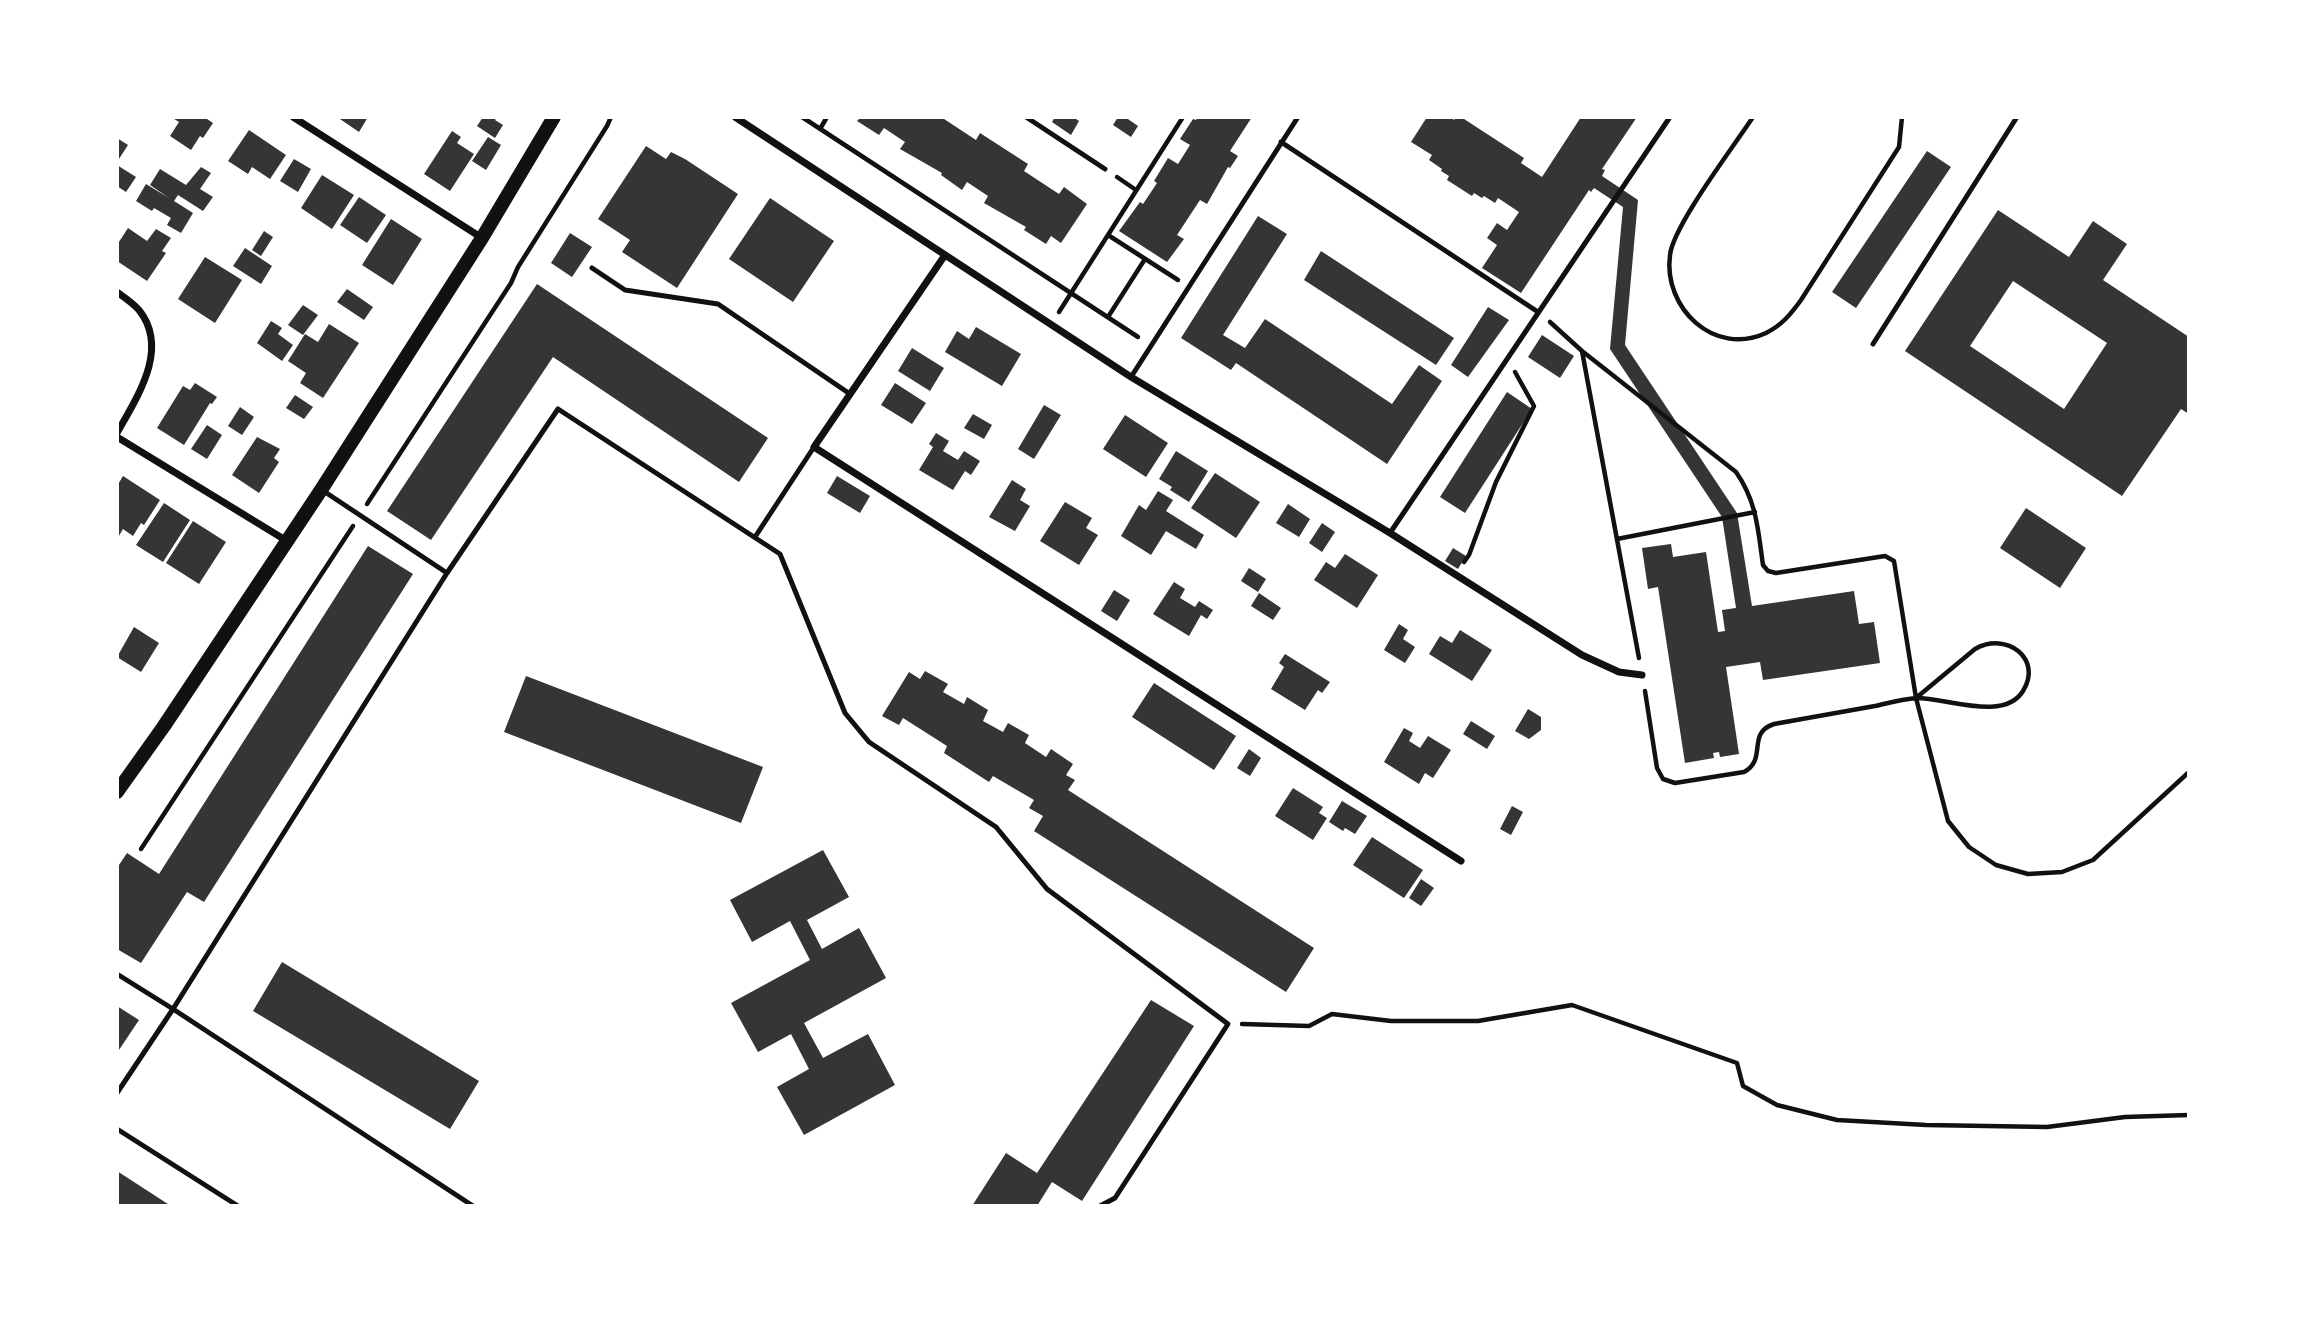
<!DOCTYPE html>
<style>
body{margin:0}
#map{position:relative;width:2306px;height:1323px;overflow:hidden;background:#fff;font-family:"PT Sans",sans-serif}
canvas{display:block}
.frame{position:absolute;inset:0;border:119px solid #fff;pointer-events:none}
</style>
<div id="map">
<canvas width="2306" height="1323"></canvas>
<div class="frame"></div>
</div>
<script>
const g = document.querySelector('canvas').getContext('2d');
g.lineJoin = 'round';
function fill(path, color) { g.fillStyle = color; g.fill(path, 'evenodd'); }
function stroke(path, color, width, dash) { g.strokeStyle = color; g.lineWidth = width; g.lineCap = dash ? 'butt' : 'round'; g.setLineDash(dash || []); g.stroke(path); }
fill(new Path2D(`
 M 171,117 L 204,117 L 213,123 L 203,138 L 200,136 L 191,150 L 170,136 L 179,122 Z
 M 337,117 L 368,117 L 359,132 Z
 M 483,117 L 497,117 L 495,120 L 503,125 L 495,138 L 477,126 Z
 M 856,117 L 941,117 L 976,140 L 980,133 L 1028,164 L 1024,171 L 1059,194 L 1064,187 L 1087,204 L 1061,243 L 1051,236 L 1046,244 L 1024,230 L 1026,227 L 984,203 L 988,196 L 967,182 L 962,190 L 941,175 L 942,173 L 900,149 L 905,142 L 884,128 L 879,135 L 857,121 L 859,119 Z
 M 1055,117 L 1073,117 L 1079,121 L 1071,135 L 1052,122 Z
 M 1118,117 L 1125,117 L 1138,126 L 1131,137 L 1113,125 Z
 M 1198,117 L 1252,117 L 1230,151 L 1238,156 L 1230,168 L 1228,167 L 1207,204 L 1200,200 L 1177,235 L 1184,239 L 1167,262 L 1119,231 L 1140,202 L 1143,204 L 1157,183 L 1154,181 L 1168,158 L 1178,164 L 1190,145 L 1180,139 L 1193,119 L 1196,120 Z
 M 1427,117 L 1450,117 L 1454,120 L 1456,117 L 1461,117 L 1524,158 L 1521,163 L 1542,177 L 1581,117 L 1637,117 L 1602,169 L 1605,170 L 1602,176 L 1638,200 L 1625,345 L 1737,513 L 1752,606 L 1854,591 L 1859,624 L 1874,622 L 1880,663 L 1763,680 L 1760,662 L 1726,667 L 1739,754 L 1720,757 L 1719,752 L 1713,753 L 1714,758 L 1685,763 L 1658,587 L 1648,589 L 1642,548 L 1671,544 L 1673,557 L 1706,552 L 1718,632 L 1725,631 L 1722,610 L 1736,608 L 1722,517 L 1610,349 L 1623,207 L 1594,188 L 1591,192 L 1589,190 L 1521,293 L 1482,268 L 1497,245 L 1487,238 L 1497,223 L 1507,230 L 1519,212 L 1498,198 L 1495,203 L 1484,196 L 1482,198 L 1474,193 L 1472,196 L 1447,180 L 1449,176 L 1441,171 L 1442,169 L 1429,160 L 1432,155 L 1411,142 Z
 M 249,130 L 286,155 L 270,179 L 252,167 L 248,174 L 228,161 Z
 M 452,131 L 461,137 L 457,143 L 474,154 L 450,191 L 424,174 Z
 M 488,137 L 501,145 L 486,170 L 472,161 Z
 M 117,138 L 128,145 L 117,162 Z
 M 646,146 L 666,159 L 671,152 L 685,159 L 738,194 L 677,288 L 622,252 L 630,240 L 598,219 Z
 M 1927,151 L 1951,167 L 1856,308 L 1832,292 Z
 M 294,159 L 311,169 L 298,192 L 280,181 Z
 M 117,165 L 136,177 L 126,192 L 117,186 Z
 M 201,167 L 211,173 L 200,189 L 213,197 L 203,211 L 178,195 L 174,201 L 193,213 L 181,233 L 167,225 L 171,218 L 154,208 L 152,211 L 136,201 L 146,184 L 169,198 L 150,185 L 160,169 L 186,185 Z
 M 322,175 L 354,195 L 332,229 L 301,208 Z
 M 359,197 L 386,215 L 367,243 L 340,225 Z
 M 770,198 L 834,241 L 793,302 L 729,259 Z
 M 1998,210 L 2069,257 L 2093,221 L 2127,244 L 2103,280 L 2189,337 L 2189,414 L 2181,409 L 2122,496 L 1905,351 ZM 2013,281 L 2107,343 L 2064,409 L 1970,346 Z
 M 1258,216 L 1287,234 L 1223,335 L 1245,348 L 1265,319 L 1392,404 L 1419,365 L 1442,381 L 1387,464 L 1236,363 L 1231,370 L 1181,338 Z
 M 391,219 L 422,239 L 393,285 L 362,265 Z
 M 128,228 L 147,241 L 156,229 L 171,238 L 162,251 L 166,253 L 147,281 L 117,261 L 117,245 Z
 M 264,231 L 273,237 L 261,256 L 252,250 Z
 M 570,233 L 592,247 L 572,277 L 551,263 Z
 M 245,248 L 272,266 L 261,284 L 233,266 Z
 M 1321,251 L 1454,338 L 1436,365 L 1304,280 Z
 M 205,257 L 242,280 L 215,323 L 178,299 Z
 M 537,284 L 768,438 L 739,482 L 553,357 L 431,540 L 387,511 Z
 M 347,289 L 373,307 L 364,320 L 337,302 Z
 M 303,305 L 318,315 L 303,335 L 288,325 Z
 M 1488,307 L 1509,320 L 1468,377 L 1451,365 Z
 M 271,321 L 282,328 L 278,334 L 293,345 L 282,361 L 257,343 Z
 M 329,324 L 359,343 L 323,398 L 300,383 L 306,373 L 288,361 L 305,334 L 318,342 Z
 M 976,327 L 1021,354 L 1002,386 L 945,352 L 957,331 L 969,339 Z
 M 1542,335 L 1574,356 L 1560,378 L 1528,357 Z
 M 912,348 L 944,368 L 930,391 L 898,371 Z
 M 195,383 L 217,397 L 212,404 L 210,403 L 184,445 L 157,428 L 183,386 L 190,390 Z
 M 895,383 L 926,403 L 912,424 L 881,405 Z
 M 1507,392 L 1532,409 L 1465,513 L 1440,497 Z
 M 295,395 L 313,407 L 304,419 L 286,408 Z
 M 1044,405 L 1061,415 L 1034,459 L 1018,449 Z
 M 240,407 L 254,417 L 242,435 L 228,426 Z
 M 973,414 L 992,425 L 984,439 L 964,428 Z
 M 1125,415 L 1168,443 L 1146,477 L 1103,449 Z
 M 207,425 L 222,435 L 207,459 L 191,449 Z
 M 936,433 L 949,441 L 943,451 L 958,460 L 964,451 L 980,461 L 971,475 L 965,471 L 953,490 L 919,470 L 933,447 L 929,444 Z
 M 257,437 L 280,449 L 274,458 L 279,462 L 259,493 L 232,475 Z
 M 1176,451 L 1208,471 L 1189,502 L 1170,490 L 1172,487 L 1159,479 Z
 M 1215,473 L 1260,502 L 1236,538 L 1191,508 Z
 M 123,476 L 160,500 L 144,525 L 141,523 L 133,536 L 123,529 L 117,539 L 117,486 Z
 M 837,476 L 870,496 L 860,513 L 827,493 Z
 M 1012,480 L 1026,489 L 1020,500 L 1030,506 L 1015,531 L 989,517 Z
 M 1158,491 L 1173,500 L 1166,511 L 1204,535 L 1196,549 L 1166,531 L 1151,555 L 1121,536 L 1139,505 L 1146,510 Z
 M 1065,502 L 1092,518 L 1086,528 L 1098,535 L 1079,565 L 1040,541 Z
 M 164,503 L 190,520 L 163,562 L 136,545 Z
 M 1288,504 L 1310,519 L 1299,537 L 1276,523 Z
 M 2026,508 L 2086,548 L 2060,588 L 2000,548 Z
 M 193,521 L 226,542 L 199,584 L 166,563 Z
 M 1322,523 L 1335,532 L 1322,552 L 1309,543 Z
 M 368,546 L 413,574 L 204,902 L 187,892 L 141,963 L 117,949 L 117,868 L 127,853 L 159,874 Z
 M 1453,548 L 1466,556 L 1458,569 L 1445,561 Z
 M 1345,554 L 1378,575 L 1357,608 L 1314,580 L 1326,562 L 1335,568 Z
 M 1249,568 L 1266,579 L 1258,592 L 1241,581 Z
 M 1174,582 L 1185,589 L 1180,598 L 1195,607 L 1199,601 L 1213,610 L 1207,619 L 1201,615 L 1189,636 L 1153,614 Z
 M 1114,590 L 1130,600 L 1117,621 L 1101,611 Z
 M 1259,593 L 1281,608 L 1273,620 L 1251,606 Z
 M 1399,624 L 1408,630 L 1403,639 L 1415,647 L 1405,663 L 1384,650 Z
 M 134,627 L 159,643 L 141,672 L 117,657 Z
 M 1460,630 L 1492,650 L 1472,681 L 1429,654 L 1440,636 L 1452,643 Z
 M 1285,654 L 1330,682 L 1322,693 L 1318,690 L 1305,710 L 1271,689 L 1284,667 L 1279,663 Z
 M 925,671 L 948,684 L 943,692 L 964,704 L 967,697 L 988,710 L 983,721 L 1003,732 L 1008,723 L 1029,735 L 1025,743 L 1046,757 L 1051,749 L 1073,764 L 1066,775 L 1075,780 L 1068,790 L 1314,948 L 1286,992 L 1034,831 L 1043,816 L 1029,808 L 1034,800 L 993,776 L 989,782 L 944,753 L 947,746 L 903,718 L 899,725 L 882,716 L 909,672 L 920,679 Z
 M 526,676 L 763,767 L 741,823 L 504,732 Z
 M 1154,683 L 1236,736 L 1214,770 L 1132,717 Z
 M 1528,709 L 1541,717 L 1541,730 L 1529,739 L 1515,731 Z
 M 1471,721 L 1495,736 L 1487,749 L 1463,734 Z
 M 1404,728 L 1413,733 L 1409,741 L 1420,748 L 1428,736 L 1451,750 L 1433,778 L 1425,773 L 1419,784 L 1384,762 Z
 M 1249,749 L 1261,758 L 1250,776 L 1237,768 Z
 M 1293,788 L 1323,807 L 1319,813 L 1327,818 L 1313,840 L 1275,816 Z
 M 1342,801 L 1367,816 L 1355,834 L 1345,828 L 1343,831 L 1329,822 Z
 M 1512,806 L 1523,812 L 1511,835 L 1500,829 Z
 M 1372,837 L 1423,870 L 1404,898 L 1353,865 Z
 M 823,850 L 849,897 L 807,920 L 822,949 L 859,928 L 886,978 L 804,1023 L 823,1058 L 868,1034 L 895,1085 L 804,1135 L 777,1087 L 809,1069 L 791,1034 L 758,1052 L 731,1003 L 810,960 L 790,921 L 752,942 L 730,900 Z
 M 1421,879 L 1434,888 L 1421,906 L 1409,898 Z
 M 282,962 L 479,1081 L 450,1129 L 253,1011 Z
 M 1151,1000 L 1194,1026 L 1082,1201 L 1052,1182 L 1037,1206 L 972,1206 L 1006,1153 L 1037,1173 Z
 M 117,1006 L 139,1020 L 117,1053 Z
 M 117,1171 L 171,1206 L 117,1206 Z`), '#353535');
stroke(new Path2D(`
 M 802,117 L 1138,337
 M 1753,117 C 1734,146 1673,226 1670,255 C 1663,308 1714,357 1766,333 C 1782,325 1791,314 1801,300 L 1899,147 L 1902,117
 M 820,129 L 827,117
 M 1117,177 L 1136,190
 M 1108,235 L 1178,280
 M 1059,312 L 1183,117
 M 1108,317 L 1145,259
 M 1550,322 L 1582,351 L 1639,658
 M 1582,351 L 1736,472 C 1757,502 1758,530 1763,565 L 1768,571 L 1776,573 L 1885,556 L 1894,561 L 1916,698 L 1948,821 L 1969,847 L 1996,865 L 2028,874 L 2062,872 L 2093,860 L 2189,772
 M 367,504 L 511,283 L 518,267 L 607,126 L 611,117
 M 1617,539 L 1755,512
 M 1464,562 L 1469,555 L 1496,482 L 1534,406 L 1515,372
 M 1645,691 L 1657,768 L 1663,779 L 1675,783 L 1744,772 C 1768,759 1746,733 1774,724 C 1808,718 1841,712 1875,706 C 1888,703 1903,699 1917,698 C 1947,698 2004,722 2023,691 C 2043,659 2007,631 1975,649 L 1916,698
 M 141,849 L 353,526
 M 1242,1024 L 1309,1026 L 1332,1014 L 1391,1021 L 1478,1021 L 1572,1005 L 1737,1063 L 1743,1086 L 1777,1105 L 1837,1120 L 1926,1125 L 2047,1127 L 2125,1117 L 2189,1115`), '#111', 4.5);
stroke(new Path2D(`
 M 1026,117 L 1105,169
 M 1281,142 L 1538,312
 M 592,268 L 625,290 L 718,304 L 850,394
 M 1873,344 L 2017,117
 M 1131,377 L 1298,117
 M 322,490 L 447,573
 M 1390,533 L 1670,117
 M 755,537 L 814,447
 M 117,974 L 173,1009 L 117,1093
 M 117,1129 L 238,1206
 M 473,1206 L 173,1009 L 447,573 L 558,409 L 780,554 L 845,713 L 869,742 L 996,827 L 1047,889 L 1228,1024 L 1115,1198 L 1100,1206`), '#111', 5);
stroke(new Path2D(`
 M 293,117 L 482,238
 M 735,117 L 1131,377 L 1390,533 L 1582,655 L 1619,672 L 1642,675
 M 945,255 L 814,447 L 1461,861
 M 117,292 C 124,297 133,303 139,310 C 170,349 137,397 117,433
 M 117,437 L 287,541`), '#111', 7);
stroke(new Path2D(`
 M 117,792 L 164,726 L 321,490 L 482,238 L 554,117`), '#111', 14);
</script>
